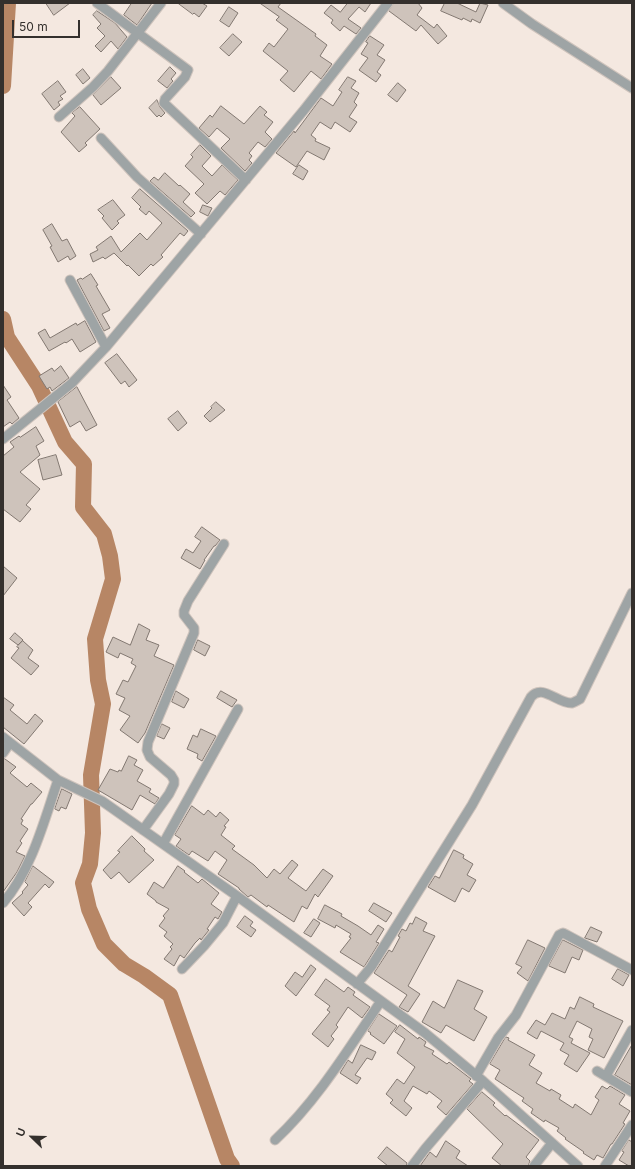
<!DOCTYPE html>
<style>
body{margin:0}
#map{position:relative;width:635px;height:1169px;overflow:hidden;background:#f4e8e0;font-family:Inter,sans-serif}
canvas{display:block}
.frame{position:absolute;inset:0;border:4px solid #34302d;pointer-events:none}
.north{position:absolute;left:12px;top:1117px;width:40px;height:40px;-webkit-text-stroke:3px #f4e8e0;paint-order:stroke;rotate:293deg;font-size:11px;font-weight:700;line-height:16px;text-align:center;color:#34302d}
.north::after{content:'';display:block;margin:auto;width:14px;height:18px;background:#34302d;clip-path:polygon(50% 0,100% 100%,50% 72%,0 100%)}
.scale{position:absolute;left:12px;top:20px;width:68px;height:18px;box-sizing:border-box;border:2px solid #34302d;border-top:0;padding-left:5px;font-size:12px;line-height:14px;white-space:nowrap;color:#34302d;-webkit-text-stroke:3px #f4e8e0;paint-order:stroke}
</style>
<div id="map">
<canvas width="635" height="1169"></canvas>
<div class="frame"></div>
<div class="north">U</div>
<div class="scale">50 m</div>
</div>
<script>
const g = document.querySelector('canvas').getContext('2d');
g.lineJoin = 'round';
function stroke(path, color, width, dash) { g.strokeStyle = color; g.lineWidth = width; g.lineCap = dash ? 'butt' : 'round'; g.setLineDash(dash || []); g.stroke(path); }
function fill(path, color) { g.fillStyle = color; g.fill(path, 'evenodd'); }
stroke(new Path2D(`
 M 3,86 L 8,3
 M 3,319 L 7,337 L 39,386 L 65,442 L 84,464 L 83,507 L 104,534 L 110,556 L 113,579 L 95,639 L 98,680 L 103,704 L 91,775 L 93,833 L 90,864 L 83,883 L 89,909 L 104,944 L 124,964 L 144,976 L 170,995 L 227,1159 L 232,1166`), '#b78665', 16);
const building = new Path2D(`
 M 46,3 L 70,3 L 54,15 Z
 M 132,3 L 152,3 L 137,25 L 124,15 Z
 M 178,3 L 202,3 L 207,6 L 199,17 L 194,13 L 193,14 Z
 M 260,3 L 281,3 L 278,7 L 316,34 L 315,36 L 327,45 L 320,56 L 332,64 L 321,79 L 311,71 L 294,92 L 280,80 L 288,71 L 263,51 L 269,43 L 274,47 L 288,29 L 276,20 L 279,17 Z
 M 348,3 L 371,3 L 365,12 L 359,7 L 348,19 L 361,28 L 356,34 L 344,26 L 340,31 L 331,23 L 333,20 L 324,13 L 331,5 L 340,12 Z
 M 394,3 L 418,3 L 422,8 L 417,15 L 434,28 L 437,24 L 447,36 L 438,44 L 421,25 L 416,31 L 389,11 Z
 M 445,3 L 457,3 L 476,12 L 480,3 L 488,5 L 480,23 L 472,19 L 471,22 L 463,18 L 462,20 L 441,11 Z
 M 229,7 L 238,13 L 229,27 L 220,21 Z
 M 97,11 L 115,23 L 127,37 L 118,49 L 111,41 L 101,52 L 95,46 L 105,36 L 97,28 L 101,24 L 93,15 Z
 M 233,34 L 242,42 L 229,56 L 220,48 Z
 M 370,36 L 384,45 L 377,55 L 385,60 L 377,72 L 381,75 L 376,82 L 359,70 L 368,58 L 361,54 L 368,43 L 366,42 Z
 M 170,67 L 176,73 L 171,79 L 173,81 L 167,88 L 158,81 Z
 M 83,69 L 90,78 L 83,84 L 76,75 Z
 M 111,77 L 121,88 L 101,105 L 93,95 Z
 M 348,77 L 356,81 L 351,88 L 359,93 L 354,102 L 357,105 L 349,117 L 357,122 L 350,132 L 335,122 L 331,129 L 320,122 L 311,135 L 316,139 L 315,141 L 330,148 L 324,160 L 307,151 L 296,167 L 276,153 L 294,131 L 295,133 L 321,98 L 333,106 L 342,92 L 339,90 Z
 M 58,81 L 66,92 L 60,96 L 63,99 L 58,102 L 60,105 L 54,110 L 42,94 Z
 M 398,83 L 406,90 L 397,102 L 388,95 Z
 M 157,100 L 160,107 L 165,113 L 161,117 L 159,115 L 157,117 L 149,108 Z
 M 221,106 L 244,124 L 260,106 L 267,112 L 264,115 L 273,122 L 265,132 L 272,139 L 265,147 L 258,142 L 249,153 L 252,156 L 249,160 L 252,163 L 245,171 L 221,148 L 230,139 L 217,128 L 209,137 L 199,128 L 210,115 L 212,117 Z
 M 80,107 L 100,129 L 85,143 L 87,145 L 79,152 L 61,132 L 75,116 L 72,113 Z
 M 200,145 L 211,156 L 202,166 L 212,176 L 222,165 L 238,180 L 225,195 L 220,191 L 207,204 L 195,193 L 204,184 L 185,166 L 193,157 L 191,155 Z
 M 299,165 L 308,171 L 303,180 L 293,174 Z
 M 165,173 L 179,186 L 180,185 L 190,194 L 183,202 L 195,213 L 191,217 L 150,181 L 154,177 L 158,180 Z
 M 140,189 L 188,231 L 184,236 L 180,233 L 161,255 L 163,257 L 153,266 L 151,264 L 139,276 L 128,265 L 127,266 L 114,253 L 105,259 L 103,257 L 93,262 L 90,254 L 98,250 L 96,247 L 111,236 L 121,252 L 140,233 L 147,240 L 162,223 L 149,211 L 146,215 L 139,209 L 141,207 L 132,198 Z
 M 113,200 L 125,215 L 117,221 L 119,223 L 112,230 L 102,218 L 104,216 L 98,210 Z
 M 203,205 L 212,208 L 208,216 L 200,212 Z
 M 52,224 L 62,241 L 67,239 L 76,256 L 70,260 L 68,256 L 58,262 L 50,247 L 52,246 L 43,230 Z
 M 91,274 L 98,285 L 96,286 L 110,310 L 102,314 L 110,328 L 104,331 L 77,280 L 81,278 L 82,279 Z
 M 85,321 L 96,342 L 80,352 L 72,339 L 66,343 L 65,342 L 49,351 L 38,333 L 45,329 L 50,338 L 76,323 L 77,325 Z
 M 117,354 L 137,380 L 129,387 L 125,381 L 121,384 L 105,363 Z
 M 61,366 L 69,378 L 52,391 L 50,387 L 47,389 L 39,376 L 52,368 L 54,371 Z
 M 3,385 L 11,397 L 7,400 L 19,418 L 12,424 L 10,422 L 3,427 Z
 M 77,387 L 97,425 L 86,431 L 80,421 L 70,427 L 58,402 Z
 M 216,402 L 225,410 L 210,422 L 204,416 L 212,408 L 211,407 Z
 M 178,411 L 187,423 L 178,431 L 168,419 Z
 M 36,427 L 44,441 L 36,446 L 40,455 L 20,472 L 40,489 L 26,505 L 31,509 L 20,522 L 3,509 L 3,456 L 14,447 L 10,442 L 19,436 L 20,437 Z
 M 56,455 L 62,475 L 43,480 L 38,460 Z
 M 202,527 L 220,540 L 215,546 L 214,546 L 204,560 L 205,560 L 200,569 L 181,558 L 186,549 L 193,553 L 201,541 L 195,537 Z
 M 3,566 L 17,578 L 3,596 Z
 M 139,624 L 150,630 L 146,640 L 159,645 L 154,656 L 174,665 L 145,733 L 138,743 L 120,730 L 130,716 L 119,710 L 125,698 L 116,694 L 123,680 L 128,682 L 136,666 L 131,663 L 133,659 L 120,653 L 118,658 L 106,652 L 113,637 L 130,645 Z
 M 15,633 L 23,640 L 18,645 L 10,639 Z
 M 198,640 L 210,646 L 205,656 L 194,650 Z
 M 23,641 L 33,650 L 28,658 L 39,666 L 31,675 L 11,658 L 19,648 L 17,647 Z
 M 176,691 L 189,699 L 184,708 L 172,702 Z
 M 221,691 L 237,700 L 232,707 L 217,698 Z
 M 3,697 L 14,705 L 10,710 L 27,724 L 35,714 L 43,721 L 24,744 L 3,727 Z
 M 162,724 L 170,728 L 164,739 L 157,736 Z
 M 201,729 L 216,736 L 202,761 L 197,758 L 198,754 L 187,749 L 193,735 L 197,737 Z
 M 129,756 L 137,760 L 134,765 L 143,770 L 137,781 L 151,789 L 149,792 L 159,798 L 155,804 L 140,795 L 132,810 L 98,790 L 110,769 L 118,772 L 119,770 L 121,771 Z
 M 5,759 L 16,767 L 10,773 L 27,787 L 31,783 L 42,792 L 32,804 L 31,804 L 21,819 L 23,820 L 21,824 L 28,829 L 20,841 L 22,843 L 16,852 L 25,856 L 17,872 L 3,892 L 3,759 Z
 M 62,789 L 72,794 L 66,809 L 61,807 L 59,811 L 55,809 Z
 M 192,806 L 204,815 L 208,810 L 216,817 L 220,812 L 229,820 L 224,826 L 226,827 L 221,835 L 235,846 L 232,849 L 254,865 L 267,878 L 274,869 L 280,874 L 292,860 L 298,865 L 288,878 L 306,891 L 323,869 L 333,876 L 318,897 L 315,894 L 307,909 L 302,906 L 294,922 L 268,905 L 267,907 L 251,895 L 248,897 L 239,889 L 239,888 L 218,874 L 227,860 L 215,851 L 208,861 L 192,851 L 189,855 L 176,846 L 181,839 L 175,835 Z
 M 132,836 L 145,849 L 144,851 L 154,860 L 129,883 L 119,872 L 111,879 L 103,870 L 120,852 L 118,851 Z
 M 454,850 L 464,855 L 463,858 L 473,864 L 467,875 L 476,880 L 469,892 L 462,888 L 455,902 L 428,887 L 435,876 L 439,878 Z
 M 33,866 L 54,882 L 49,888 L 45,884 L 28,903 L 32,907 L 24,916 L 12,903 L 23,893 L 22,892 L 28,885 L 25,882 Z
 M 178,866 L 185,871 L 184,872 L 198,883 L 202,879 L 219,893 L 211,904 L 222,912 L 218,919 L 215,917 L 207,929 L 209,930 L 201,940 L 200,938 L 195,943 L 184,958 L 180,955 L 174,966 L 164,959 L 172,949 L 170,947 L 173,944 L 164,936 L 167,932 L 159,926 L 165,918 L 163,916 L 169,909 L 156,902 L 156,901 L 147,894 L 154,882 L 163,888 Z
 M 374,903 L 392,913 L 386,922 L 369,911 Z
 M 325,905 L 342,914 L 341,916 L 358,926 L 371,935 L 378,925 L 384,929 L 376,942 L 379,943 L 364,967 L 340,952 L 351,938 L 349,937 L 351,934 L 336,925 L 335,928 L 318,919 Z
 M 245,916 L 253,922 L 250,926 L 256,930 L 251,937 L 237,927 Z
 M 416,917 L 427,923 L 423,931 L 435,936 L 408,986 L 420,994 L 408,1012 L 399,1007 L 407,995 L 374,973 L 389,950 L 392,952 L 400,937 L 398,936 L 402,929 L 406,931 L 410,923 L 412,924 Z
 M 314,919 L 320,923 L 311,937 L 304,933 Z
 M 591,927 L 602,932 L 597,942 L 585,938 Z
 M 528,940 L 545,948 L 528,981 L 517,973 L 522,967 L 516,964 Z
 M 563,940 L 583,950 L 579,960 L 572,957 L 565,973 L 549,966 Z
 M 311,965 L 316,969 L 296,996 L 285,986 L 295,972 L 302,977 Z
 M 618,969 L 629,975 L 623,986 L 612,979 Z
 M 326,979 L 344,992 L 348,987 L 355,992 L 353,995 L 370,1007 L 362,1018 L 348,1007 L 336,1025 L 338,1027 L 331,1036 L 334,1039 L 328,1047 L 312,1034 L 330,1012 L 327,1010 L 330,1006 L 315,995 Z
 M 458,980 L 483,991 L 474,1009 L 487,1017 L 474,1041 L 446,1025 L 441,1033 L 422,1022 L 433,1001 L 444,1008 Z
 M 580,997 L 594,1004 L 593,1007 L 623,1021 L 604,1058 L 588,1050 L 593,1039 L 589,1037 L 592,1029 L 577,1021 L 569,1037 L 573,1039 L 571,1043 L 590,1053 L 577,1072 L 564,1064 L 569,1055 L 560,1050 L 564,1043 L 541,1031 L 537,1039 L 527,1033 L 536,1020 L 545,1025 L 552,1013 L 565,1019 L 570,1007 L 574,1009 Z
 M 379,1014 L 397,1026 L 384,1044 L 370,1034 L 371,1033 L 368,1031 Z
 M 400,1025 L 418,1039 L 419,1037 L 426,1042 L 424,1046 L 434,1051 L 432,1054 L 447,1064 L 449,1062 L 471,1079 L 469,1081 L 473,1084 L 446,1115 L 437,1107 L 442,1101 L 429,1091 L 427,1094 L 413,1086 L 404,1101 L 412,1108 L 406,1116 L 390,1103 L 393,1100 L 386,1094 L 397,1079 L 404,1084 L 415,1067 L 397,1053 L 405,1039 L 395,1032 Z
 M 506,1037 L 509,1038 L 508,1040 L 535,1055 L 529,1065 L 542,1073 L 536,1083 L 550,1091 L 551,1089 L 561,1095 L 559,1099 L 573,1108 L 575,1104 L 591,1115 L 599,1100 L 595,1097 L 602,1086 L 607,1089 L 610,1086 L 625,1095 L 619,1104 L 630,1111 L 623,1123 L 625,1124 L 612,1144 L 611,1144 L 603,1158 L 597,1155 L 594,1160 L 583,1153 L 584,1152 L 565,1139 L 566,1138 L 557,1131 L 559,1128 L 545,1120 L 544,1122 L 531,1113 L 533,1109 L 522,1101 L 524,1098 L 495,1079 L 500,1070 L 490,1064 Z
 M 361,1045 L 376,1052 L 372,1060 L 367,1058 L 355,1075 L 361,1078 L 357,1084 L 340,1073 L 348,1060 L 352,1063 Z
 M 632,1045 L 632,1085 L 615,1075 Z
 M 482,1092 L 495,1103 L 493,1105 L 505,1116 L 506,1115 L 539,1140 L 526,1157 L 530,1161 L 528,1166 L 502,1166 L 492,1158 L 503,1144 L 467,1109 Z
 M 629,1140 L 632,1142 L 632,1166 L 629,1166 L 619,1160 L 624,1152 L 622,1151 Z
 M 446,1141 L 460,1151 L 456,1158 L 468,1166 L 420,1166 L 430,1152 L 436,1157 Z
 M 387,1147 L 407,1163 L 406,1166 L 388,1166 L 378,1158 Z`);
fill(building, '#cec3bb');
stroke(building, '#827871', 1);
const minor = new Path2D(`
 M 97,3 L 188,70 L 185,77 L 165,99 L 164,103 L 246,180
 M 503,3 L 532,24 L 632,88
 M 59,117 L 93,87 L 108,71 L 161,3
 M 101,138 L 137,177 L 201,234
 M 70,280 L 106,347
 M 3,439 L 72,383 L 106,347 L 304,110 L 388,3
 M 3,737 L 58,780 L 102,801 L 237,896 L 425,1033 L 483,1081 L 578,1166
 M 3,753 L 10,743
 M 143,830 L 169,794 L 174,784 L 174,780 L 171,775 L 150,757 L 147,750 L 148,742 L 194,633 L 194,628 L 184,615 L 184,611 L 188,601 L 224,544
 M 163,844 L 238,709
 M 3,903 C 32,869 44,821 58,780
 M 182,969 L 204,946 L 223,923 L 237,896
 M 357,984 L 371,967 L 472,805 L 531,697 C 542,683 558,704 572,703 C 575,702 578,700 580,699 L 632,593
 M 597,1071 L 632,1092
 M 476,1076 L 498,1038 L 516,1015 L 559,935 L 563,933 L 567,935 L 632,970
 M 606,1076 L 632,1030
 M 275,1140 C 317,1101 349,1048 381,1001
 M 412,1166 L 425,1149 L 483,1081
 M 534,1166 L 552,1143
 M 605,1166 L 632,1125`);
stroke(minor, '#cec3bc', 11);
stroke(minor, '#9ea4a5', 9);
</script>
